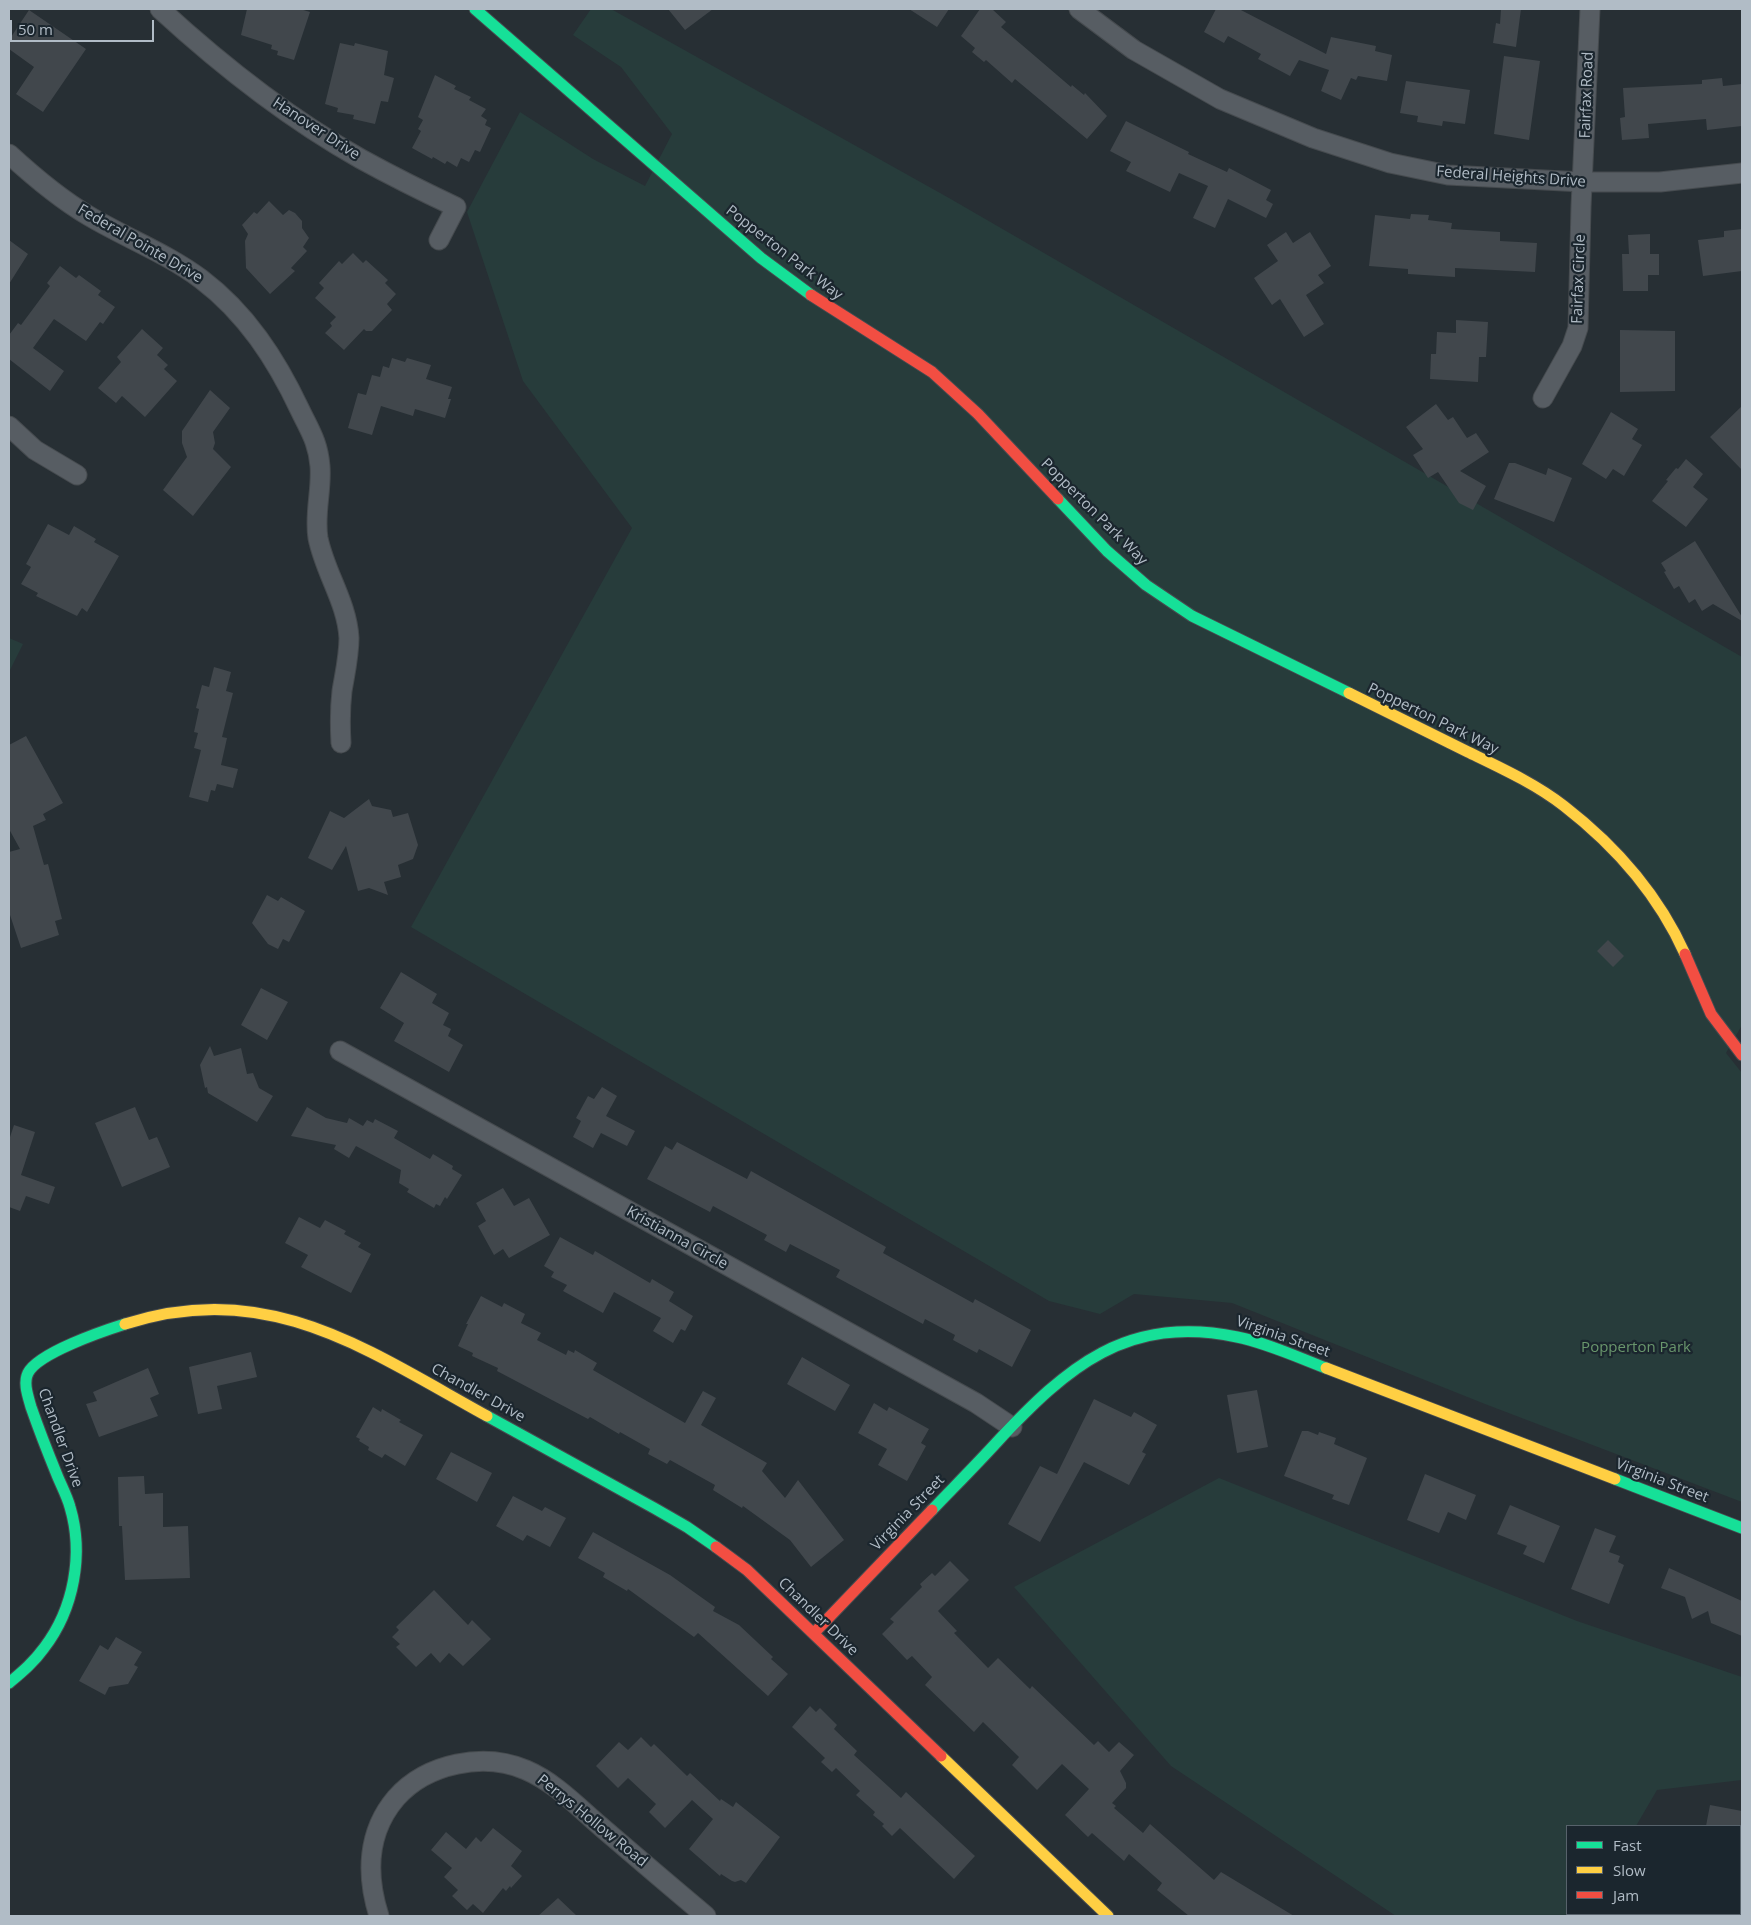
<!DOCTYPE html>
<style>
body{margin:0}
#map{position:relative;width:1751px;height:1925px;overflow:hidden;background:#272f34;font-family:"Open Sans",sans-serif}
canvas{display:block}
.frame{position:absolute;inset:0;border:10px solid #b1bcc6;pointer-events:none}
.legend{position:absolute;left:1566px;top:1825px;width:175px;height:90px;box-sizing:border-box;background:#1b262e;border:1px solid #57626b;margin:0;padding:6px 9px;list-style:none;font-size:15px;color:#b1bcc6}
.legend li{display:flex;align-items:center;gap:10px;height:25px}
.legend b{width:25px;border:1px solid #57626b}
.scale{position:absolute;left:10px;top:20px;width:144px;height:22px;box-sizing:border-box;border:2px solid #b1bcc6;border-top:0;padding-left:6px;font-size:15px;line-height:18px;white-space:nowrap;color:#b1bcc6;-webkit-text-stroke:4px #1b262e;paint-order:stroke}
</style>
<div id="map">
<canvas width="1751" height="1925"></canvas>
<div class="frame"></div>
<ul class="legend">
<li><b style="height:6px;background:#16e098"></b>Fast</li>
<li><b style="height:6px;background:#ffcf43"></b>Slow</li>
<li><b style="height:6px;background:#f24e42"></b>Jam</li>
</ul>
<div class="scale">50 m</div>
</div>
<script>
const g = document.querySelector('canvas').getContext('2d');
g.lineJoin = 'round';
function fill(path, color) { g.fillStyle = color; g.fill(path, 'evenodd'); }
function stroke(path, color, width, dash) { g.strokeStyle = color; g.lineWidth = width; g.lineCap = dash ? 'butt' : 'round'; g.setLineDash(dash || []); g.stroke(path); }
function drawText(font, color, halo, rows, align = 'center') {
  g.font = font + ' "Open Sans",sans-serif'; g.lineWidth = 4.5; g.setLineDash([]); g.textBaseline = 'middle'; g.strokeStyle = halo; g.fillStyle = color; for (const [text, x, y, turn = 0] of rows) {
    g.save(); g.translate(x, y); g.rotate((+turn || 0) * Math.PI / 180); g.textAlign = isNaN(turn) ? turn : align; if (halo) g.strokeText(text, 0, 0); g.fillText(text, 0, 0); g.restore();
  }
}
fill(new Path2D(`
 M 591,9 L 611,9 L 949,198 L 1742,657 L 1742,1025 L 1726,1053 L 1742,1073 L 1742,1502 L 1485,1404 L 1232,1303 L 1134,1294 L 1100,1314 L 1049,1301 L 411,927 L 632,528 L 523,381 L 467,212 L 520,112 L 593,159 L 645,186 L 672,134 L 621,67 L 573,35 Z
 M 9,638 L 23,644 L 9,672 Z
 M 1219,1478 L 1577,1621 L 1742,1677 L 1742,1780 L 1657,1790 L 1636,1826 L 1567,1826 L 1567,1914 L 1585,1914 L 1584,1916 L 1396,1916 L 1171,1766 L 1014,1587 Z`), '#273c3b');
fill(new Path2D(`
 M 247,9 L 300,9 L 310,12 L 294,60 L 277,55 L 278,51 L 271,49 L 272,45 L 241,35 Z
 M 668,9 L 713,9 L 685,30 Z
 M 909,9 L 949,9 L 937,27 Z
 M 980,9 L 992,9 L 1006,22 L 1001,27 L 1071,87 L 1072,85 L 1084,95 L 1085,93 L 1107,116 L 1087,139 L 1015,79 L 1012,83 L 986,60 L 984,62 L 972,52 L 975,48 L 961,36 Z
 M 1216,9 L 1239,9 L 1326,54 L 1331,37 L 1376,46 L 1375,51 L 1392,55 L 1387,81 L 1358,76 L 1356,80 L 1351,78 L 1341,100 L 1321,91 L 1329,70 L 1299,60 L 1290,76 L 1258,59 L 1261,54 L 1228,36 L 1224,43 L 1204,32 Z
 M 1501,9 L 1521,9 L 1516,47 L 1493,43 L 1496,23 L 1500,24 Z
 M 29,10 L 86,49 L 43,112 L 16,94 L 34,67 L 9,49 L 9,40 Z
 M 340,43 L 354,46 L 355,43 L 388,51 L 384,75 L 394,78 L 388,102 L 381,101 L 375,124 L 353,119 L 354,115 L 337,112 L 338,108 L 325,104 Z
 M 1504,56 L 1540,61 L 1529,140 L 1494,134 Z
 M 435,75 L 456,86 L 454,89 L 471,97 L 469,100 L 486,109 L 481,116 L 487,120 L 485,125 L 491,128 L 480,152 L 475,150 L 469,162 L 461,158 L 457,167 L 447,161 L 445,164 L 433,157 L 432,159 L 412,148 L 421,131 L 418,129 L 423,120 L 418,117 Z
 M 1722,78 L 1723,86 L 1742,84 L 1742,126 L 1707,130 L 1706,119 L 1648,124 L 1649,138 L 1622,140 L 1620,118 L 1625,117 L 1623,88 L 1702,84 L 1702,80 Z
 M 1406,81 L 1470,90 L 1465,124 L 1443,121 L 1442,126 L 1417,122 L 1418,116 L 1400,113 Z
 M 1126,121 L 1189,152 L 1188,154 L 1227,172 L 1229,168 L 1271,190 L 1266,200 L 1273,204 L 1266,218 L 1228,199 L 1215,228 L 1193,218 L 1208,186 L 1179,173 L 1170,192 L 1126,171 L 1131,162 L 1110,151 Z
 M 269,201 L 283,215 L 289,210 L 295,213 L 302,221 L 302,228 L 309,238 L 303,247 L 307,251 L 291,268 L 295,271 L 270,294 L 246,268 L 245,241 L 248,234 L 242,225 L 254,212 L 257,214 Z
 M 1411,214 L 1429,215 L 1428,220 L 1452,223 L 1451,229 L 1500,232 L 1500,241 L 1537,243 L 1535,272 L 1455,268 L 1455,277 L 1408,274 L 1408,269 L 1369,266 L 1375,215 L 1410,219 Z
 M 1742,229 L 1742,271 L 1703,276 L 1698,240 L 1724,237 L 1724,231 Z
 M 1286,232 L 1293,243 L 1310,232 L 1331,266 L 1318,275 L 1324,283 L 1306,295 L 1324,324 L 1304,337 L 1280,299 L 1272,305 L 1254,278 L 1278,261 L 1267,245 Z
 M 1650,234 L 1650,254 L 1659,254 L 1659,275 L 1648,275 L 1648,291 L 1623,291 L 1622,254 L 1629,254 L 1628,235 Z
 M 9,240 L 28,254 L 9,284 Z
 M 353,253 L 363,263 L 366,260 L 388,280 L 385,283 L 396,294 L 387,304 L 392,310 L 372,331 L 366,331 L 364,329 L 344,350 L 325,333 L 332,326 L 330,323 L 336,317 L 315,298 L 324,288 L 319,283 L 339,261 L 342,264 Z
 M 60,266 L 76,278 L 79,275 L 101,291 L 98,295 L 115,307 L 103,324 L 100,322 L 86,341 L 54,319 L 33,348 L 64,371 L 50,391 L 9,359 L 9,335 L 18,323 L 21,325 L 50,286 L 47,283 Z
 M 1456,320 L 1488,322 L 1486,357 L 1479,357 L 1478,382 L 1430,379 L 1431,354 L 1436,354 L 1437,332 L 1456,333 Z
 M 142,329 L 163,348 L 157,355 L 168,365 L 164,369 L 177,381 L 145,417 L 122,396 L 116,403 L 98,388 L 121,362 L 117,357 Z
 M 1620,330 L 1675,331 L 1675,391 L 1620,392 Z
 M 392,358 L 405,362 L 407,358 L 431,365 L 426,379 L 452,387 L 448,399 L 451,399 L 445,418 L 415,409 L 413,416 L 381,406 L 372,435 L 348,428 L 358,393 L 366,395 L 372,375 L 380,377 L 383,366 L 389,368 Z
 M 210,390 L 230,408 L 213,432 L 215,443 L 213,449 L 231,467 L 193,516 L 163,490 L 187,457 L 182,443 L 182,431 Z
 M 1436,404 L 1448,420 L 1453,417 L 1467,438 L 1476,433 L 1489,452 L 1460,471 L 1486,486 L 1473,510 L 1459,503 L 1438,472 L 1428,478 L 1413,455 L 1423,449 L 1406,427 Z
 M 1742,406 L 1742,470 L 1710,437 Z
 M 1611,412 L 1638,429 L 1632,439 L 1642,445 L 1624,476 L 1613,469 L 1606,479 L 1582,464 Z
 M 1686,459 L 1703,474 L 1693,487 L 1708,499 L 1686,527 L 1652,501 L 1668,481 L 1666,480 L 1676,468 L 1678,469 Z
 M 1509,463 L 1515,463 L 1546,475 L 1548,468 L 1572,478 L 1554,522 L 1494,499 Z
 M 48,524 L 69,535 L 74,526 L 96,539 L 94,542 L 119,556 L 87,612 L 82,608 L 77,616 L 36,596 L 38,593 L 21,584 L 31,567 L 26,564 Z
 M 1695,541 L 1742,617 L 1742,621 L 1713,604 L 1702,611 L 1695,599 L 1689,603 L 1679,586 L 1674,589 L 1664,572 L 1666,571 L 1661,563 Z
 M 214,667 L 231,672 L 226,691 L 233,693 L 222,737 L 227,738 L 221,765 L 238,769 L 233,788 L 217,784 L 215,791 L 211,790 L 208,802 L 189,797 L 201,750 L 194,748 L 198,733 L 194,732 L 199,709 L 196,708 L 202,685 L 209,687 Z
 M 26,736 L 63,803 L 43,814 L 46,820 L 33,826 L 44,865 L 48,864 L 62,919 L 55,921 L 59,935 L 21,948 L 9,912 L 9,852 L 20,849 L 9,829 L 9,745 Z
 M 369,799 L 372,806 L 391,810 L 393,817 L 408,813 L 418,845 L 413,859 L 398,865 L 401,877 L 384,882 L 388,895 L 369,888 L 358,891 L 346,846 L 332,870 L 308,858 L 330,811 L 344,818 Z
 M 267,895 L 278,901 L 281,897 L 305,911 L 289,942 L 283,939 L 278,949 L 268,944 L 252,923 Z
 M 1608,940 L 1624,956 L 1613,967 L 1597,951 Z
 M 401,972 L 437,994 L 432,1003 L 449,1013 L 443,1025 L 451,1029 L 448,1036 L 463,1045 L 449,1072 L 394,1041 L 404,1023 L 380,1008 Z
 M 261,988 L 288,1002 L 267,1040 L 241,1025 Z
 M 210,1046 L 214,1056 L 241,1048 L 247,1074 L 253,1073 L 259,1088 L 273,1096 L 257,1122 L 208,1093 L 207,1087 L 205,1088 L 200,1065 Z
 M 602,1087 L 617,1096 L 606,1116 L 635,1131 L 627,1146 L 601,1133 L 593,1148 L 573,1137 L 581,1121 L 576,1118 L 588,1096 L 594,1099 Z
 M 135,1107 L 149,1140 L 157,1137 L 170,1167 L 122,1187 L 95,1123 Z
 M 307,1107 L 326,1118 L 347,1123 L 349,1118 L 363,1126 L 367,1120 L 373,1123 L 375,1119 L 398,1131 L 394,1138 L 430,1159 L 433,1154 L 453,1166 L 452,1169 L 462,1175 L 447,1199 L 445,1197 L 440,1206 L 436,1204 L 434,1208 L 407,1192 L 409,1189 L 399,1183 L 401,1170 L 356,1146 L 349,1158 L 334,1149 L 336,1145 L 291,1136 Z
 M 14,1125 L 35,1132 L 21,1175 L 55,1187 L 49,1204 L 26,1196 L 20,1211 L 9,1207 L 9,1140 Z
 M 677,1142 L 747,1179 L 751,1171 L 886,1247 L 883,1253 L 973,1303 L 975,1299 L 1031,1330 L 1012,1367 L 979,1349 L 977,1353 L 953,1340 L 955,1335 L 925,1319 L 923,1324 L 836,1277 L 840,1270 L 790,1244 L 786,1252 L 764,1240 L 767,1235 L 713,1206 L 710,1212 L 647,1179 L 665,1146 L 672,1150 Z
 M 503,1188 L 514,1206 L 529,1198 L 550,1235 L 509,1258 L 503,1249 L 494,1255 L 478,1226 L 486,1221 L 476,1203 Z
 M 299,1217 L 320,1228 L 325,1220 L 346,1231 L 344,1234 L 361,1243 L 358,1247 L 371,1254 L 351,1293 L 301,1267 L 308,1255 L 285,1243 Z
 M 560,1237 L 593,1255 L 595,1251 L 650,1283 L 652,1279 L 674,1292 L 669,1301 L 693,1316 L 685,1331 L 681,1329 L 673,1343 L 653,1331 L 661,1318 L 614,1292 L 603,1313 L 563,1291 L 567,1285 L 551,1277 L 554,1272 L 544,1266 Z
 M 481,1296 L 502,1307 L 504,1303 L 525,1314 L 521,1323 L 541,1333 L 537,1340 L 566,1355 L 568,1350 L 574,1353 L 575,1350 L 597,1363 L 593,1370 L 685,1423 L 703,1391 L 716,1398 L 701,1425 L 767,1463 L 762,1471 L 785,1498 L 798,1480 L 844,1540 L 811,1567 L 790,1540 L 743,1506 L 742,1508 L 713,1490 L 715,1485 L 670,1460 L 667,1464 L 648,1454 L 650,1449 L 620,1432 L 619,1434 L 590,1417 L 588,1419 L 497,1371 L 498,1368 L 472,1356 L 473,1353 L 458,1346 L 468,1324 L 466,1324 Z
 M 251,1352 L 257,1377 L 217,1386 L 222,1409 L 198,1414 L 189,1367 Z
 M 802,1357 L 850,1385 L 835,1411 L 787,1384 Z
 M 148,1368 L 159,1394 L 150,1398 L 158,1416 L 99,1437 L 86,1404 L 97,1401 L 93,1392 Z
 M 1257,1390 L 1268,1447 L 1237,1453 L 1227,1395 Z
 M 1094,1399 L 1131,1417 L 1134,1412 L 1157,1425 L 1142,1452 L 1146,1454 L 1129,1485 L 1084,1462 L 1040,1542 L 1008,1524 L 1040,1466 L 1057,1474 Z
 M 874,1403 L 887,1411 L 889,1407 L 929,1429 L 921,1443 L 926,1446 L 907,1481 L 878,1465 L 887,1449 L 858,1433 Z
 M 373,1407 L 381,1412 L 382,1409 L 401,1420 L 399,1422 L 423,1435 L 405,1466 L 385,1454 L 382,1458 L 368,1450 L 369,1447 L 359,1441 L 360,1439 L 356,1437 Z
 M 1302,1431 L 1308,1431 L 1318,1435 L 1319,1432 L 1336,1438 L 1334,1444 L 1367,1458 L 1349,1505 L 1332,1499 L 1334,1495 L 1284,1476 Z
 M 451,1452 L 492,1473 L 477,1502 L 436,1479 Z
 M 1425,1474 L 1476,1495 L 1466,1520 L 1448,1512 L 1439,1533 L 1407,1520 Z
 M 144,1476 L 145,1494 L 163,1493 L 163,1527 L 188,1526 L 190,1578 L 125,1580 L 122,1526 L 119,1526 L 118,1477 Z
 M 513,1496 L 542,1511 L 545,1507 L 566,1518 L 550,1547 L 527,1535 L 523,1541 L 496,1526 Z
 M 1510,1505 L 1560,1526 L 1544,1563 L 1523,1554 L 1527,1546 L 1497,1534 Z
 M 1595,1528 L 1616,1536 L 1609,1552 L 1620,1556 L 1618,1562 L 1624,1565 L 1609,1604 L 1571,1589 Z
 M 593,1532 L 670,1575 L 715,1607 L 713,1611 L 739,1625 L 773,1657 L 771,1659 L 788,1674 L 768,1696 L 698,1633 L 694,1637 L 628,1589 L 627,1591 L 603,1577 L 605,1573 L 578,1558 Z
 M 950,1561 L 969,1580 L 938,1611 L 957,1631 L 954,1633 L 988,1668 L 998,1658 L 1030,1689 L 1032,1686 L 1094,1745 L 1098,1741 L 1109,1752 L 1119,1742 L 1134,1755 L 1120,1771 L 1126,1783 L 1126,1788 L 1112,1803 L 1116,1806 L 1114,1808 L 1143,1833 L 1150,1824 L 1214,1880 L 1221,1872 L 1294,1916 L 1189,1916 L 1157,1890 L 1162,1883 L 1129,1854 L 1124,1861 L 1092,1833 L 1088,1837 L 1065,1815 L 1089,1789 L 1062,1764 L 1037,1790 L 1012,1765 L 1019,1757 L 983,1722 L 974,1732 L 925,1685 L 932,1677 L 912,1656 L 907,1660 L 882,1634 L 894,1622 L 890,1619 L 922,1587 L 920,1584 L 932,1573 L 935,1576 Z
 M 1669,1568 L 1742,1601 L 1742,1636 L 1711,1623 L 1708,1611 L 1692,1619 L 1685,1597 L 1661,1588 Z
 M 434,1590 L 468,1625 L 472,1620 L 491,1639 L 463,1666 L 449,1653 L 440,1663 L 431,1653 L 416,1667 L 396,1647 L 400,1644 L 392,1637 L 399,1630 L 396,1627 Z
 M 116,1637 L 142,1652 L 134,1665 L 138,1667 L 128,1684 L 109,1687 L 105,1695 L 79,1681 L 100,1645 L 108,1650 Z
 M 810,1706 L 816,1712 L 820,1708 L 837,1725 L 834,1729 L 857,1751 L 854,1755 L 901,1798 L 906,1792 L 975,1856 L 954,1879 L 900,1828 L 892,1836 L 882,1826 L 884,1824 L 873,1815 L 875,1812 L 856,1795 L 860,1791 L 836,1768 L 832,1772 L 821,1762 L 825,1758 L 792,1727 Z
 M 641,1737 L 651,1747 L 654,1744 L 687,1776 L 690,1773 L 720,1801 L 721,1799 L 733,1807 L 736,1802 L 780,1837 L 746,1883 L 741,1880 L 735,1882 L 732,1881 L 721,1874 L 720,1876 L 689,1849 L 713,1819 L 692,1800 L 665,1828 L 649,1812 L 656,1804 L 628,1778 L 618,1788 L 596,1766 L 619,1742 L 628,1750 Z
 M 1710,1805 L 1742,1811 L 1742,1826 L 1706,1826 Z
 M 493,1828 L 522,1851 L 511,1866 L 522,1876 L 511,1888 L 510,1886 L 506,1891 L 503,1888 L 483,1913 L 473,1904 L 467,1910 L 452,1896 L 458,1890 L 444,1877 L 452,1868 L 431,1850 L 446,1832 L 466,1849 L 476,1837 L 481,1842 Z
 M 558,1898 L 577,1916 L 538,1916 Z`), '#41474c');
const street = new Path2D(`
 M 160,9 C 221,65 288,118 361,159 C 392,176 424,192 456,207 L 439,240
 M 1079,9 L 1134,50 L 1220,99 L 1313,138 L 1390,163 L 1448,175 L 1583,182 L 1660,182 L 1742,173
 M 9,154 C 34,177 60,199 89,216 C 126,238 166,253 201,279 C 246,313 276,359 300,410 C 310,431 318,442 320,466 C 322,490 314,514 318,538 C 325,573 347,602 349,638 C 349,656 345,673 342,691 C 340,708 340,725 341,743
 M 1543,398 L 1572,346 L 1578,328 L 1581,207 L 1590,9
 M 9,426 L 35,450 L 77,475
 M 340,1051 L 976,1403 L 1012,1427
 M 379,1916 C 366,1875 367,1832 396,1798 C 427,1763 484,1752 526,1770 C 554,1782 576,1805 599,1825 C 634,1855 670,1886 706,1916`);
const fast = new Path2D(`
 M 475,9 L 761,258 L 811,295
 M 1058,499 L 1107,551 L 1146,585 L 1192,616 L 1349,693
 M 487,1416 L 654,1508 L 687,1527 L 716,1547
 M 1615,1479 L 1742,1528
 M 932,1510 C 954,1487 976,1465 997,1442 C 1067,1367 1127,1314 1237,1337 C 1267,1343 1297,1357 1326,1368
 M 9,1683 C 22,1672 34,1662 44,1648 C 74,1609 84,1554 70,1507 C 67,1496 61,1485 57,1475 C 48,1453 39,1430 31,1407 C 28,1396 23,1383 28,1373 C 38,1353 103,1331 125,1324`);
const slow = new Path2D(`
 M 1349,693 C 1389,713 1429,733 1468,752 C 1501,768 1536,784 1564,806 C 1617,847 1658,894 1685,954
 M 125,1324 C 269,1278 367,1350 487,1416
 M 1326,1368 L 1615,1479
 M 941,1756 L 1108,1916`);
const jam = new Path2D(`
 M 811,295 L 932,372 L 978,414 L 1058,499
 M 1685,954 L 1711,1014 L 1742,1055
 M 716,1547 L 747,1570 L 941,1756
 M 814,1633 L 932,1510`);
stroke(street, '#464b4f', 21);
stroke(fast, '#464b4f', 13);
stroke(slow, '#464b4f', 13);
stroke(jam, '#464b4f', 13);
stroke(street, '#575d63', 19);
stroke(fast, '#16e098', 11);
stroke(slow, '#ffcf43', 11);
stroke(jam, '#f24e42', 11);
drawText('15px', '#b1bcc6', '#1b262e', [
 ["Fairfax Road",1587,95,-88],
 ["Hanover Drive",316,129,33],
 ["Federal Heights Drive",1511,177,4],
 ["Federal Pointe Drive",140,244,30],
 ["Popperton Park Way",784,253,38],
 ["Fairfax Circle",1579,279,-88],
 ["Popperton Park Way",1094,512,45],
 ["Popperton Park Way",1433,719,26],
 ["Kristianna Circle",677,1238,29],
 ["Virginia Street",1283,1337,19],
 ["Chandler Drive",478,1393,29],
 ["Chandler Drive",60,1438,70],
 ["Virginia Street",1662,1481,21],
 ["Virginia Street",908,1513,-46],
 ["Chandler Drive",818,1617,44],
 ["Perrys Hollow Road",592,1821,39]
]);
drawText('15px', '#69966c', '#1b262e', [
 ["Popperton Park",1636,1348]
]);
</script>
